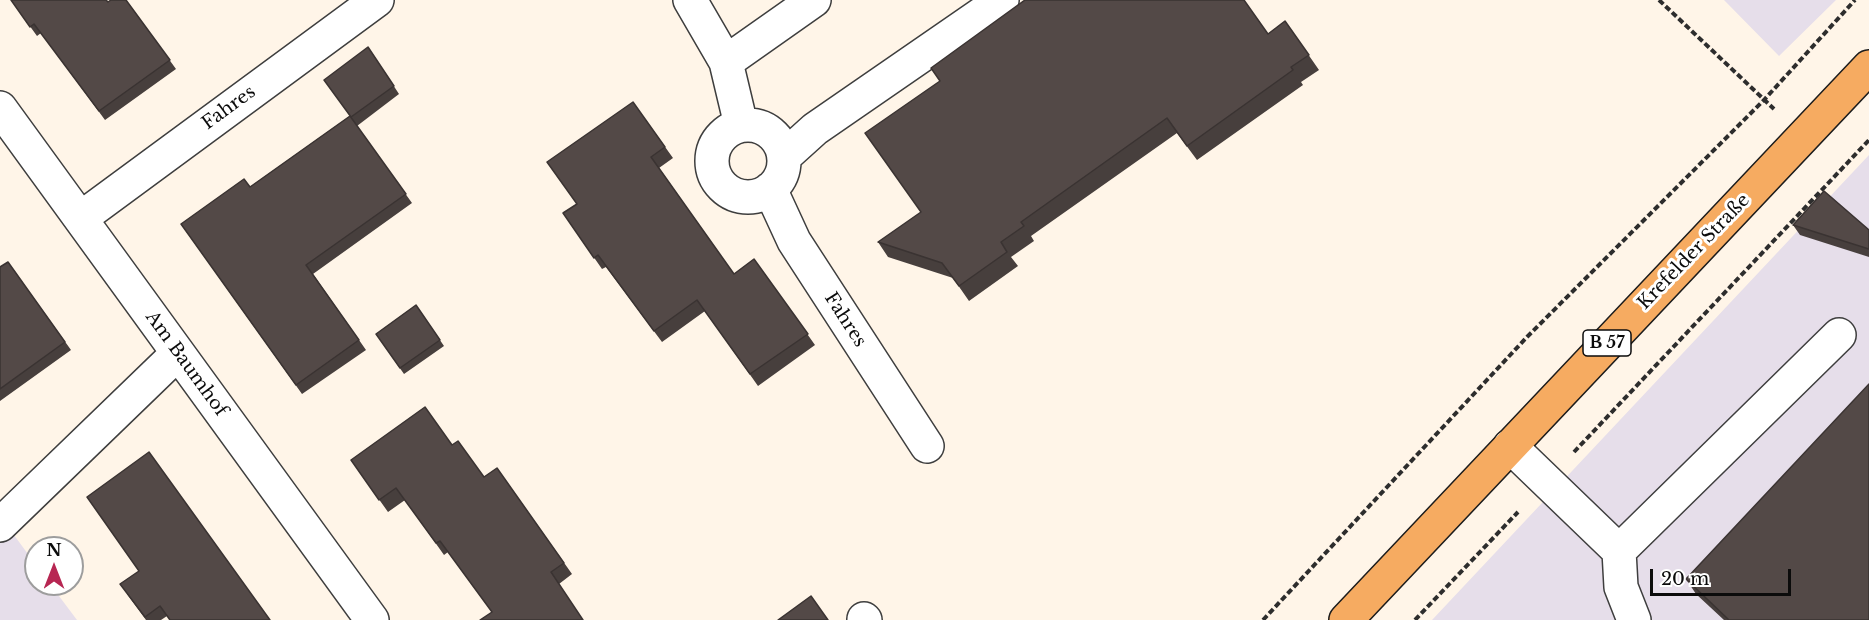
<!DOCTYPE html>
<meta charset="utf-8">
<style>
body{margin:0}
#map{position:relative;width:1869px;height:620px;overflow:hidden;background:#fff5e8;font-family:"Libre Baskerville",serif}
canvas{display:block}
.north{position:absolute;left:24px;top:536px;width:60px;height:60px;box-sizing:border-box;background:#fff;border:2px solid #9d9d9d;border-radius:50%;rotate:0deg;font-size:16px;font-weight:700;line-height:24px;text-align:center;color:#0b0b0b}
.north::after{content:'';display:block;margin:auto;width:21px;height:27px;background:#b72652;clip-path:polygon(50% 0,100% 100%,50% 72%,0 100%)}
.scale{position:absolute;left:1650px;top:569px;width:141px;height:27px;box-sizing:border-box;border:3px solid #0b0b0b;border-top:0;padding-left:8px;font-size:18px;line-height:21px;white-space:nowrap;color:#0b0b0b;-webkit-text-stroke:4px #fff;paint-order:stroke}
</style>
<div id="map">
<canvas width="1869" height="620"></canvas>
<div class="north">N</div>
<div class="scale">20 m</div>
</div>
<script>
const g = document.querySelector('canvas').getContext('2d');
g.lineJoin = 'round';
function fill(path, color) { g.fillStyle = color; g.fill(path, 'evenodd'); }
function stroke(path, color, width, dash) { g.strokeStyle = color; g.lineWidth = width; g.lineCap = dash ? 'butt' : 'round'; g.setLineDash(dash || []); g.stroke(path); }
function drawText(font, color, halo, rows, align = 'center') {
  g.font = font + ' "Libre Baskerville",serif'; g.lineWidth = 6; g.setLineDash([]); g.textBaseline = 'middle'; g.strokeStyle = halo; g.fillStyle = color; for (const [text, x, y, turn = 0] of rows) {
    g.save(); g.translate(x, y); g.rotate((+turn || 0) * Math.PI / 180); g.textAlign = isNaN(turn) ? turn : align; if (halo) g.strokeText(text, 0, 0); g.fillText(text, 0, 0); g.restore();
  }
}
fill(new Path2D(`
 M 1724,0 L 1836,0 L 1779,56 Z
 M 1869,155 L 1869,620 L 1432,620 Z
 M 0,516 L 36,565 L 36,584 L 50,584 L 77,620 L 0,620 Z`), '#e6deea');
const minor = new Path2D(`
 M 690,0 L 726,62 L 741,125
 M 726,62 L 814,0
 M 0,108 L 372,620
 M712 161a36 36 0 1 1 72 0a36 36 0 1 1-72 0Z
 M 784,157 L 815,129 L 1002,0
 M 770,189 L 794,241 L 927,446
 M 81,218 L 377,0
 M 1510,446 L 1619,551 L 1839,335
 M 0,525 L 178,353
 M 1619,551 L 1621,587 L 1634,620
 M 864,619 L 865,620`);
const major = new Path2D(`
 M 1346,620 L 1869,67`);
stroke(minor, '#3e3e3e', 36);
stroke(major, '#1c1c1c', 36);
stroke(new Path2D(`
 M 1659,0 L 1774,109
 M 1574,452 L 1869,140
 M 1263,620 L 1527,337 L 1764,100 L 1855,0
 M 1415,620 L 1518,512`), '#2d2d2d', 4, [6, 3]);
stroke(minor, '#fff', 33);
stroke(major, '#f6ab61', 33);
fill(new Path2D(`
 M 11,0 L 108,2 L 126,0 L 176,69 L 105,120 L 41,33 L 37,36 Z
 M 1285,21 L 1319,70 L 1301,82 L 1303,85 L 1197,160 L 1177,133 L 1031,236 L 1034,241 L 1011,257 L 1018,266 L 969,301 L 953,278 L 888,257 L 878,242 L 1268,34 Z
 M 368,47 L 399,94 L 357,126 L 412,203 L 313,274 L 366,350 L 302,394 L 181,224 L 250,187 L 350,116 Z
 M 633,102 L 673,158 L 659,168 L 734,274 L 754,259 L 815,345 L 758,386 L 705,311 L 662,342 L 606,267 L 602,269 L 563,213 L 577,204 Z
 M 1793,225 L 1869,230 L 1869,257 L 1800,235 Z
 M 8,262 L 71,350 L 0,401 L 0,267 Z
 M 416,305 L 444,346 L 404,374 L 376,334 Z
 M 452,445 L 484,477 L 497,468 L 572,574 L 559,584 L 492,612 L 448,552 L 444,555 L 405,500 L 388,512 L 351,460 Z
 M 1686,579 L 1869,620 L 1724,620 L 1696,594 Z
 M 127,594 L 270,620 L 167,616 L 161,620 L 146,620 Z`), '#473f3d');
const building = new Path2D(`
 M 11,0 L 106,0 L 108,2 L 111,0 L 126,0 L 170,60 L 99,111 L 34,24 L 30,27 Z
 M 1025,0 L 1244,0 L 1268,34 L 1285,21 L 1309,55 L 1291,67 L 1293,70 L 1187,146 L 1167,118 L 1021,222 L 1024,226 L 1001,242 L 1007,252 L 959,286 L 942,263 L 878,242 L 921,212 L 865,133 L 940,81 L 931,68 Z
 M 368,47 L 394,86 L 351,117 L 324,80 Z
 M 633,102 L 665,147 L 651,157 L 734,274 L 754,259 L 808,334 L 750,374 L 697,300 L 654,331 L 598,255 L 594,258 L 563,213 L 577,204 L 547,162 Z
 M 350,116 L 406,194 L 306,265 L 359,340 L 296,385 L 181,224 L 244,179 L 250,187 Z
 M 1824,191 L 1869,230 L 1869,249 L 1793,225 Z
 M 8,262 L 65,342 L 0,389 L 0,267 Z
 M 416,305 L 440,340 L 400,368 L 376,334 Z
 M 1869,384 L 1869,620 L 1729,620 L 1686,579 Z
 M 425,407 L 452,445 L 458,441 L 484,477 L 497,468 L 564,563 L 551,572 L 583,620 L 480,620 L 492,612 L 440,541 L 436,543 L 396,488 L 379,500 L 351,460 Z
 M 149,452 L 270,620 L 170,620 L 160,606 L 145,617 L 120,584 L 139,571 L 87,497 Z
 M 811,596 L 828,620 L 778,620 Z`);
fill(building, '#534947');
stroke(building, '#3a3332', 1.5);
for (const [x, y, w] of [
 [1607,343,48]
]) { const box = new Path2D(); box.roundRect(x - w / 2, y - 13, w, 26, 4.5); g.fillStyle = '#fff'; g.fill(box); stroke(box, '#0b0b0b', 1.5); }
drawText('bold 16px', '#0b0b0b', null, [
 ["B 57",1607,343]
]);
drawText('18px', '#0b0b0b', '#fff', [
 ["Fahres",229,108,-36],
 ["Krefelder Straße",1694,252,-46],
 ["Fahres",845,320,57],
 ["Am Baumhof",186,364,54]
]);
</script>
